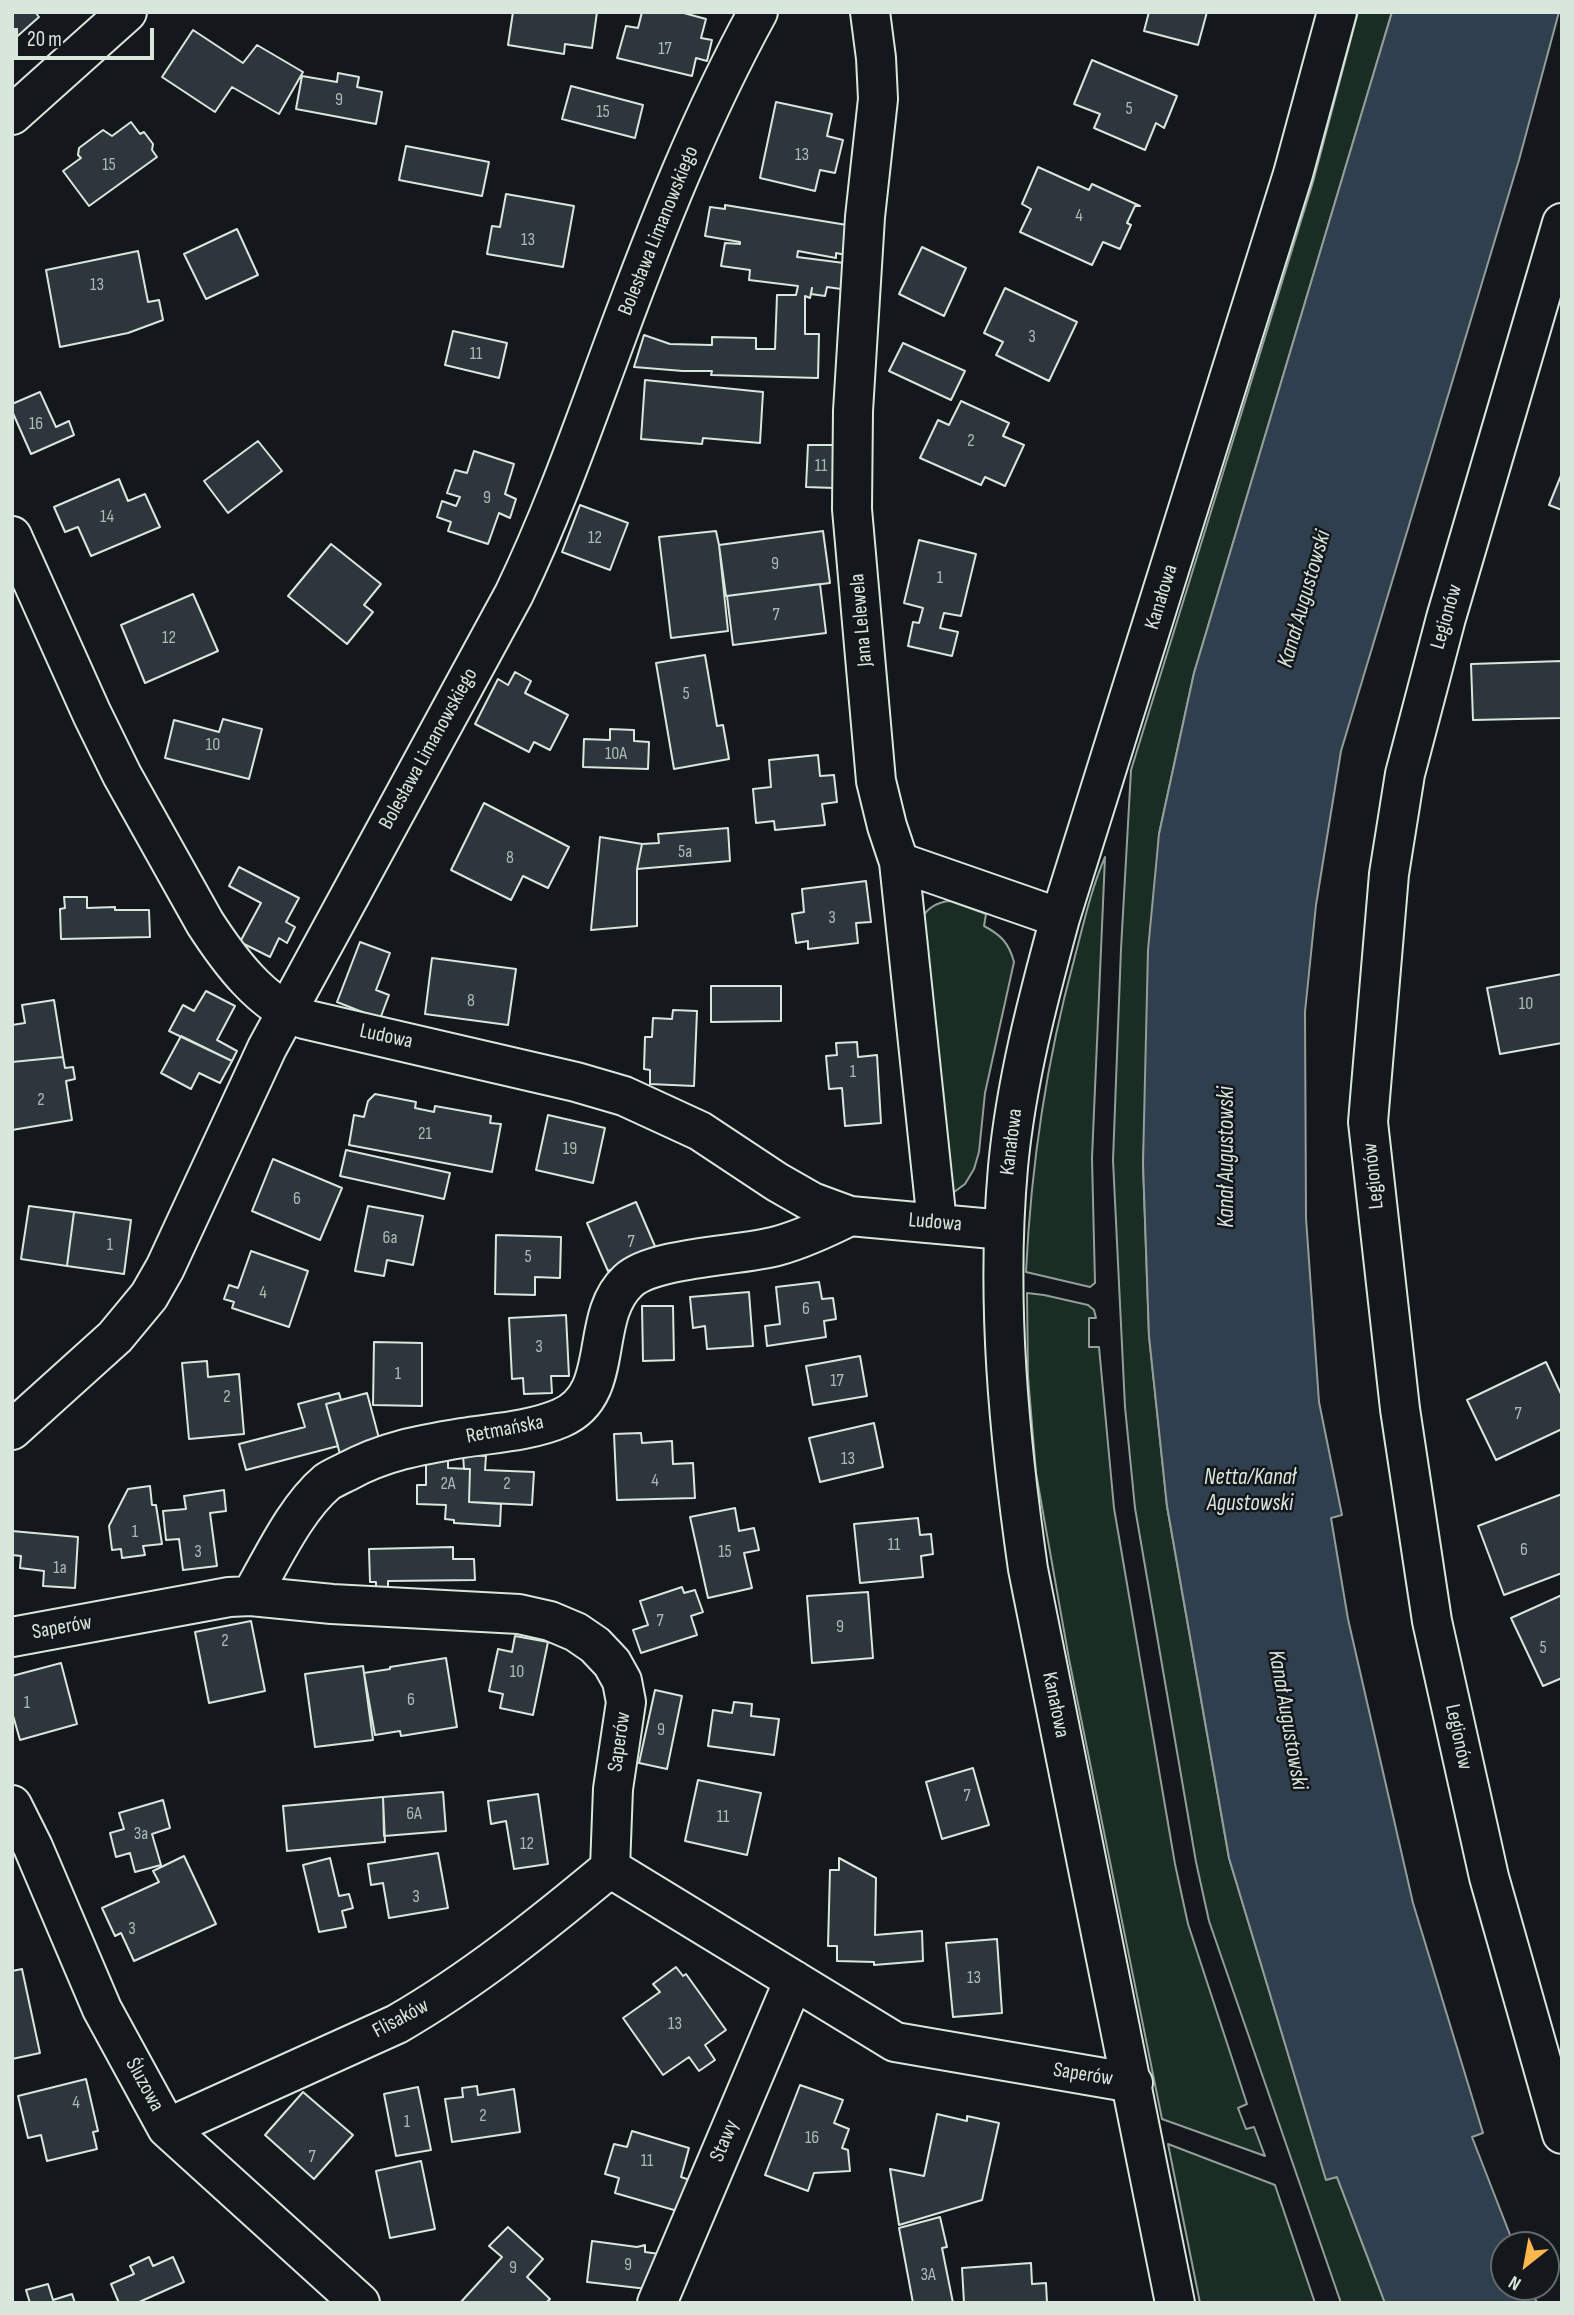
<!DOCTYPE html>
<meta charset="utf-8">
<style>
body{margin:0}
#map{position:relative;width:1574px;height:2315px;overflow:hidden;background:#14181c;font-family:"Sofia Sans Condensed",sans-serif}
canvas{display:block}
.frame{position:absolute;inset:0;border:14px solid #d8e6dc;pointer-events:none}
.north{position:absolute;left:1490px;top:2231px;width:70px;height:70px;box-sizing:border-box;background:#14181c;border:2px solid #626a69;border-radius:50%;rotate:211deg;font-size:19px;font-weight:700;line-height:28px;text-align:center;color:#d8e6dc}
.north::after{content:'';display:block;margin:auto;width:24px;height:32px;background:#ffb74d;clip-path:polygon(50% 0,100% 100%,50% 72%,0 100%)}
.scale{position:absolute;left:14px;top:28px;width:140px;height:32px;box-sizing:border-box;border:4px solid #d8e6dc;border-top:0;padding-left:9px;font-size:21px;line-height:24px;white-space:nowrap;color:#d8e6dc;-webkit-text-stroke:5px #14181c;paint-order:stroke}
</style>
<div id="map">
<canvas width="1574" height="2315"></canvas>
<div class="frame"></div>
<div class="north">N</div>
<div class="scale">20 m</div>
</div>
<script>
const g = document.querySelector('canvas').getContext('2d');
g.lineJoin = 'round';
function fill(path, color) { g.fillStyle = color; g.fill(path, 'evenodd'); }
function stroke(path, color, width, dash) { g.strokeStyle = color; g.lineWidth = width; g.lineCap = dash ? 'butt' : 'round'; g.setLineDash(dash || []); g.stroke(path); }
function drawText(font, color, halo, rows, align = 'center') {
  g.font = font + ' "Sofia Sans Condensed",sans-serif'; g.lineWidth = 5; g.setLineDash([]); g.textBaseline = 'middle'; g.strokeStyle = halo; g.fillStyle = color; for (const [text, x, y, turn = 0] of rows) {
    g.save(); g.translate(x, y); g.rotate((+turn || 0) * Math.PI / 180); g.textAlign = isNaN(turn) ? turn : align; if (halo) g.strokeText(text, 0, 0); g.fillText(text, 0, 0); g.restore();
  }
}
const green = new Path2D(`
 M 1358,12 L 1392,12 L 1194,673 L 1159,834 L 1143,1163 L 1149,1336 L 1167,1506 L 1229,1858 L 1326,2179 L 1337,2177 L 1385,2303 L 1341,2303 L 1209,1921 L 1196,1862 L 1135,1508 L 1125,1407 L 1113,1160 L 1121,949 L 1131,770 L 1313,182 Z
 M 1105,857 L 1092,1158 L 1095,1283 L 1090,1287 L 1026,1272 C 1031,1165 1046,1063 1074,960 C 1083,926 1091,889 1105,857 Z
 M 950,901 L 986,914 L 984,926 C 1001,935 1009,943 1014,962 L 985,1093 L 979,1152 L 974,1169 L 965,1184 L 950,1195 L 921,919 C 928,907 937,902 950,901 Z
 M 1027,1293 L 1044,1295 L 1088,1305 L 1094,1310 L 1096,1318 L 1089,1318 L 1089,1347 L 1099,1347 L 1114,1508 L 1175,1864 L 1188,1924 L 1247,2104 L 1238,2108 L 1246,2129 L 1254,2127 L 1265,2156 L 1162,2119 L 1069,1659 L 1036,1473 L 1028,1376 Z
 M 1168,2144 L 1275,2185 L 1315,2303 L 1200,2303 Z`);
fill(green, '#1a2d24');
stroke(green, '#939e99', 2);
const water = new Path2D(`
 M 1392,12 L 1559,12 L 1519,160 L 1341,751 L 1316,905 L 1305,1012 L 1306,1218 L 1319,1402 L 1342,1515 L 1331,1518 L 1348,1619 L 1413,1903 L 1483,2133 L 1472,2137 L 1514,2245 L 1504,2245 L 1504,2287 L 1530,2287 L 1537,2303 L 1385,2303 L 1337,2177 L 1326,2180 L 1229,1858 L 1167,1506 L 1149,1336 L 1143,1163 L 1148,950 L 1159,834 L 1194,673 Z`);
fill(water, '#2f3f4d');
stroke(water, '#939e99', 2);
const building = new Path2D(`
 M 12,12 L 35,12 L 39,17 L 12,41 Z
 M 513,12 L 597,12 L 592,48 L 565,44 L 564,54 L 508,45 Z
 M 642,12 L 680,12 L 706,19 L 701,38 L 712,40 L 707,61 L 696,58 L 692,76 L 617,58 L 626,26 L 638,28 Z
 M 1149,12 L 1207,12 L 1198,45 L 1144,31 Z
 M 193,30 L 243,63 L 257,45 L 303,72 L 279,114 L 232,87 L 215,112 L 162,77 Z
 M 1092,60 L 1177,96 L 1164,128 L 1156,123 L 1145,150 L 1094,128 L 1100,114 L 1074,104 Z
 M 338,73 L 359,77 L 357,87 L 382,92 L 376,124 L 296,109 L 302,76 L 337,82 Z
 M 571,86 L 643,105 L 635,138 L 562,119 Z
 M 776,102 L 832,114 L 827,136 L 843,140 L 835,173 L 820,170 L 815,191 L 760,178 Z
 M 131,122 L 140,134 L 144,132 L 153,144 L 152,150 L 157,157 L 89,206 L 63,171 L 81,158 L 78,155 L 79,148 L 103,130 L 112,136 Z
 M 406,146 L 489,162 L 482,196 L 399,180 Z
 M 1038,167 L 1089,190 L 1092,184 L 1140,206 L 1135,206 L 1127,223 L 1131,225 L 1120,249 L 1103,242 L 1092,265 L 1020,232 L 1031,209 L 1022,204 Z
 M 506,194 L 574,206 L 563,267 L 487,254 L 492,226 L 500,227 Z
 M 725,205 L 853,226 L 851,256 L 836,253 L 836,258 L 798,251 L 797,257 L 844,263 L 841,289 L 827,287 L 825,296 L 811,294 L 812,288 L 810,298 L 805,296 L 805,334 L 819,334 L 818,378 L 711,375 L 712,371 L 683,371 L 634,367 L 644,335 L 670,344 L 712,345 L 712,337 L 756,338 L 756,349 L 775,349 L 777,295 L 796,295 L 798,286 L 749,280 L 750,270 L 721,266 L 725,243 L 740,244 L 740,242 L 705,236 L 710,207 L 725,209 Z
 M 237,229 L 258,275 L 206,299 L 184,254 Z
 M 922,247 L 966,268 L 944,316 L 899,294 Z
 M 138,251 L 148,302 L 159,300 L 163,320 L 128,333 L 60,347 L 46,270 Z
 M 1005,288 L 1077,322 L 1049,381 L 996,355 L 1003,342 L 984,333 Z
 M 453,331 L 507,343 L 499,378 L 445,365 Z
 M 903,343 L 965,371 L 951,400 L 889,371 Z
 M 645,380 L 763,392 L 760,443 L 703,438 L 702,444 L 641,439 Z
 M 40,392 L 56,427 L 69,421 L 74,435 L 31,454 L 12,411 L 12,404 Z
 M 961,401 L 1009,423 L 1003,436 L 1024,445 L 1005,486 L 985,477 L 981,485 L 920,458 L 938,420 L 949,425 Z
 M 258,441 L 282,471 L 228,513 L 204,481 Z
 M 808,445 L 836,445 L 835,488 L 806,487 Z
 M 474,451 L 514,464 L 505,494 L 516,499 L 510,518 L 499,513 L 488,544 L 448,531 L 451,522 L 437,517 L 442,501 L 456,506 L 460,497 L 447,493 L 455,470 L 467,473 Z
 M 1562,473 L 1562,510 L 1549,505 Z
 M 119,479 L 128,501 L 145,494 L 160,527 L 91,556 L 78,527 L 65,532 L 54,507 Z
 M 580,505 L 628,523 L 610,570 L 562,552 Z
 M 716,531 L 719,545 L 728,631 L 671,638 L 659,537 Z
 M 823,531 L 830,583 L 726,596 L 719,545 Z
 M 919,540 L 976,554 L 961,616 L 944,613 L 940,628 L 958,632 L 952,656 L 908,646 L 913,622 L 919,623 L 923,608 L 904,603 Z
 M 331,544 L 381,584 L 364,605 L 373,612 L 347,644 L 288,596 Z
 M 820,584 L 826,633 L 733,645 L 727,596 Z
 M 193,594 L 218,651 L 145,683 L 121,625 Z
 M 705,655 L 717,726 L 723,725 L 729,759 L 674,769 L 656,663 Z
 M 1562,661 L 1562,718 L 1473,720 L 1471,664 Z
 M 515,672 L 531,681 L 525,693 L 568,715 L 550,750 L 534,742 L 529,752 L 475,724 L 498,679 L 508,685 Z
 M 223,719 L 262,729 L 249,779 L 165,758 L 174,720 L 219,732 Z
 M 610,729 L 634,730 L 634,741 L 649,742 L 648,769 L 583,767 L 584,739 L 610,740 Z
 M 818,755 L 820,776 L 834,775 L 837,802 L 822,804 L 825,825 L 775,830 L 774,821 L 756,823 L 753,789 L 771,787 L 769,760 Z
 M 484,803 L 569,847 L 548,888 L 523,876 L 511,900 L 451,870 Z
 M 728,828 L 730,861 L 637,869 L 642,844 L 659,843 L 658,834 Z
 M 600,837 L 642,844 L 637,869 L 637,926 L 591,930 Z
 M 239,867 L 299,898 L 286,922 L 295,927 L 287,943 L 279,938 L 270,957 L 240,942 L 261,903 L 229,886 Z
 M 866,881 L 871,922 L 856,923 L 858,943 L 808,949 L 808,941 L 796,943 L 792,914 L 804,912 L 802,889 Z
 M 64,897 L 87,897 L 87,908 L 115,907 L 115,910 L 149,910 L 150,937 L 61,939 L 60,909 L 65,908 Z
 M 360,942 L 390,953 L 376,990 L 389,995 L 380,1019 L 337,1002 Z
 M 432,958 L 516,969 L 508,1025 L 425,1014 Z
 M 1562,974 L 1562,1043 L 1500,1054 L 1487,988 Z
 M 711,986 L 781,986 L 781,1021 L 711,1022 Z
 M 206,991 L 235,1006 L 217,1040 L 237,1051 L 232,1061 L 169,1031 L 183,1005 L 194,1011 Z
 M 54,1000 L 63,1057 L 12,1062 L 12,1025 L 25,1023 L 22,1005 Z
 M 673,1010 L 697,1011 L 694,1086 L 650,1084 L 650,1070 L 644,1069 L 645,1037 L 652,1037 L 653,1018 L 672,1019 Z
 M 181,1036 L 232,1061 L 220,1083 L 199,1073 L 191,1089 L 161,1073 Z
 M 857,1042 L 858,1057 L 877,1055 L 881,1123 L 845,1126 L 842,1088 L 829,1089 L 826,1056 L 837,1055 L 836,1043 Z
 M 63,1057 L 65,1068 L 73,1067 L 75,1079 L 66,1081 L 72,1120 L 12,1130 L 12,1062 Z
 M 375,1094 L 416,1102 L 415,1108 L 434,1112 L 435,1106 L 491,1116 L 490,1123 L 501,1124 L 492,1172 L 349,1145 L 354,1115 L 364,1117 L 368,1101 Z
 M 548,1115 L 605,1128 L 593,1183 L 536,1170 Z
 M 346,1150 L 450,1173 L 444,1199 L 340,1176 Z
 M 273,1159 L 342,1188 L 320,1240 L 252,1211 Z
 M 636,1202 L 657,1251 L 608,1271 L 587,1223 Z
 M 29,1206 L 74,1212 L 67,1266 L 21,1259 Z
 M 368,1206 L 423,1216 L 413,1265 L 387,1260 L 384,1276 L 355,1271 Z
 M 74,1212 L 131,1220 L 124,1274 L 67,1266 Z
 M 496,1235 L 561,1237 L 560,1278 L 535,1277 L 535,1295 L 495,1294 Z
 M 251,1251 L 308,1271 L 289,1327 L 232,1308 L 234,1302 L 224,1299 L 229,1285 L 238,1288 Z
 M 819,1282 L 822,1299 L 833,1298 L 836,1319 L 824,1321 L 826,1337 L 767,1346 L 765,1326 L 780,1324 L 776,1287 Z
 M 749,1292 L 753,1346 L 707,1349 L 705,1326 L 693,1328 L 690,1297 Z
 M 642,1306 L 673,1306 L 674,1360 L 643,1361 Z
 M 566,1315 L 569,1376 L 551,1376 L 552,1393 L 524,1394 L 523,1378 L 512,1379 L 509,1318 Z
 M 374,1342 L 422,1343 L 422,1406 L 373,1405 Z
 M 860,1356 L 867,1396 L 813,1405 L 806,1366 Z
 M 207,1361 L 208,1377 L 239,1374 L 244,1434 L 189,1439 L 182,1363 Z
 M 1546,1362 L 1562,1396 L 1562,1429 L 1496,1460 L 1467,1400 Z
 M 339,1393 L 341,1400 L 326,1404 L 338,1446 L 246,1470 L 239,1444 L 305,1427 L 298,1404 Z
 M 367,1393 L 380,1442 L 340,1454 L 326,1404 Z
 M 874,1423 L 883,1467 L 820,1482 L 809,1438 Z
 M 641,1433 L 642,1443 L 672,1441 L 673,1464 L 693,1463 L 695,1498 L 617,1500 L 614,1434 Z
 M 463,1455 L 486,1456 L 485,1470 L 534,1472 L 532,1505 L 469,1502 L 470,1469 L 464,1469 Z
 M 426,1459 L 448,1460 L 448,1468 L 470,1469 L 469,1502 L 501,1504 L 500,1526 L 454,1523 L 454,1520 L 445,1519 L 446,1505 L 417,1504 L 417,1485 L 426,1485 Z
 M 150,1486 L 152,1505 L 156,1505 L 162,1544 L 143,1546 L 145,1555 L 122,1558 L 121,1549 L 112,1550 L 109,1526 L 128,1489 Z
 M 224,1490 L 226,1511 L 210,1513 L 217,1566 L 183,1570 L 179,1539 L 166,1540 L 163,1511 L 186,1509 L 184,1496 Z
 M 1562,1494 L 1562,1573 L 1504,1595 L 1478,1526 Z
 M 735,1508 L 739,1531 L 754,1528 L 759,1550 L 744,1553 L 752,1588 L 708,1598 L 690,1517 Z
 M 918,1518 L 920,1535 L 931,1534 L 933,1554 L 921,1556 L 923,1577 L 860,1583 L 854,1524 Z
 M 12,1531 L 78,1537 L 75,1588 L 43,1586 L 44,1571 L 20,1568 L 21,1556 L 12,1555 Z
 M 453,1547 L 453,1559 L 474,1559 L 475,1580 L 388,1581 L 388,1589 L 376,1589 L 376,1582 L 370,1582 L 369,1549 Z
 M 682,1587 L 684,1593 L 695,1590 L 703,1612 L 691,1616 L 697,1635 L 641,1653 L 633,1630 L 648,1625 L 640,1601 Z
 M 868,1592 L 873,1658 L 812,1663 L 807,1596 Z
 M 1562,1595 L 1562,1678 L 1543,1686 L 1511,1618 Z
 M 251,1621 L 265,1691 L 209,1703 L 195,1632 Z
 M 515,1636 L 548,1642 L 533,1715 L 500,1708 L 503,1694 L 489,1691 L 498,1649 L 512,1652 Z
 M 446,1658 L 457,1727 L 401,1736 L 400,1731 L 375,1735 L 364,1673 L 390,1669 L 390,1667 Z
 M 61,1663 L 77,1724 L 20,1740 L 12,1712 L 12,1676 Z
 M 363,1666 L 373,1740 L 315,1747 L 305,1674 Z
 M 655,1690 L 682,1696 L 667,1769 L 639,1763 Z
 M 734,1702 L 752,1704 L 751,1716 L 779,1719 L 774,1755 L 708,1746 L 713,1710 L 732,1713 Z
 M 973,1768 L 989,1825 L 942,1839 L 926,1782 Z
 M 698,1780 L 761,1793 L 747,1855 L 685,1841 Z
 M 443,1792 L 446,1831 L 384,1836 L 383,1797 Z
 M 538,1794 L 548,1864 L 514,1869 L 506,1821 L 491,1824 L 488,1801 Z
 M 383,1797 L 385,1842 L 287,1851 L 283,1806 Z
 M 163,1800 L 170,1828 L 152,1834 L 161,1865 L 135,1872 L 130,1853 L 116,1857 L 110,1833 L 124,1829 L 119,1813 Z
 M 438,1853 L 448,1908 L 389,1918 L 383,1883 L 371,1885 L 368,1864 Z
 M 184,1856 L 216,1924 L 134,1961 L 121,1933 L 115,1936 L 102,1908 L 159,1882 L 153,1871 Z
 M 330,1858 L 339,1896 L 349,1894 L 353,1908 L 342,1911 L 346,1927 L 319,1932 L 303,1865 Z
 M 839,1858 L 876,1878 L 875,1935 L 922,1931 L 923,1961 L 874,1965 L 874,1962 L 837,1961 L 837,1946 L 828,1946 L 830,1870 L 839,1870 Z
 M 997,1939 L 1002,2013 L 953,2017 L 946,1943 Z
 M 676,1967 L 683,1976 L 686,1974 L 726,2030 L 705,2045 L 715,2060 L 699,2071 L 689,2057 L 663,2075 L 623,2018 L 660,1992 L 653,1984 Z
 M 22,1969 L 40,2053 L 12,2059 L 12,1971 Z
 M 86,2079 L 98,2131 L 93,2132 L 97,2149 L 47,2161 L 41,2135 L 28,2138 L 18,2096 Z
 M 800,2085 L 843,2100 L 834,2123 L 849,2129 L 842,2148 L 848,2150 L 850,2171 L 814,2173 L 808,2191 L 765,2175 Z
 M 477,2086 L 478,2095 L 514,2089 L 520,2132 L 452,2142 L 445,2099 L 463,2097 L 462,2088 Z
 M 418,2087 L 431,2150 L 396,2156 L 384,2094 Z
 M 303,2092 L 353,2135 L 314,2179 L 265,2135 Z
 M 937,2114 L 967,2121 L 967,2116 L 999,2123 L 982,2200 L 899,2225 L 890,2169 L 924,2176 Z
 M 632,2131 L 689,2148 L 681,2177 L 690,2180 L 681,2212 L 615,2193 L 619,2178 L 605,2174 L 614,2144 L 627,2147 Z
 M 421,2161 L 435,2229 L 390,2238 L 376,2171 Z
 M 940,2217 L 947,2247 L 942,2248 L 953,2303 L 913,2303 L 899,2228 Z
 M 508,2227 L 543,2259 L 527,2277 L 550,2299 L 546,2303 L 460,2303 L 502,2257 L 489,2246 Z
 M 592,2241 L 637,2247 L 645,2245 L 645,2252 L 667,2255 L 656,2290 L 587,2282 Z
 M 149,2257 L 153,2266 L 173,2257 L 184,2282 L 137,2303 L 119,2303 L 111,2284 L 134,2274 L 130,2266 Z
 M 1031,2263 L 1032,2284 L 1046,2283 L 1047,2303 L 964,2303 L 962,2268 Z
 M 48,2284 L 53,2300 L 72,2294 L 75,2303 L 30,2303 L 26,2290 Z`);
fill(building, '#2c363c');
stroke(building, '#d8e6dc', 2);
const minor = new Path2D(`
 M 870,12 L 876,58 L 878,99 L 865,217 L 853,411 L 852,509 L 876,781 L 887,826 L 899,862 L 937,1223
 M 12,115 L 127,12
 M 1562,223 L 1446,618 L 1405,774 L 1389,874 L 1368,1122 L 1400,1409 L 1432,1621 L 1489,1877 L 1562,2134
 M 12,536 L 92,714 L 122,775 L 205,923 C 229,960 261,1004 304,1019 L 576,1082 L 624,1096 L 700,1131 L 777,1182 L 812,1202 L 850,1216 L 1004,1230
 M 899,862 L 1060,918
 M 12,1430 L 115,1337 L 149,1296 L 165,1268 L 267,1048 L 514,594 C 554,511 584,424 616,338 C 657,227 701,116 758,12
 M 251,1596 C 272,1560 295,1509 327,1482 C 333,1478 340,1475 346,1472 C 384,1451 420,1445 462,1438 C 494,1433 531,1431 561,1418 C 617,1394 588,1318 628,1281 C 653,1257 741,1256 777,1246 C 803,1239 826,1228 850,1216
 M 12,1637 L 229,1597 L 251,1596 L 332,1604 L 519,1614 L 550,1621 L 576,1632 L 595,1645 L 612,1663 L 622,1681 L 626,1702 L 613,1789 L 610,1868 L 895,2042 L 1133,2083
 M 12,1805 L 33,1847 L 102,2009 L 167,2128 L 360,2303
 M 167,2128 L 397,2024 C 473,1980 543,1924 610,1868
 M 657,2303 L 794,1980
 M 1175,2303 L 1028,1569 C 1009,1436 996,1302 1008,1167 C 1016,1082 1038,999 1060,918 L 1293,174 L 1337,12`);
stroke(minor, '#d8e6dc', 42);
stroke(minor, '#14181c', 38);
drawText('18px', '#adbab4', null, [
 ["17",665,49],
 ["9",339,100],
 ["5",1129,109],
 ["15",603,112],
 ["13",802,155],
 ["15",109,165],
 ["4",1079,216],
 ["13",528,240],
 ["13",97,285],
 ["3",1032,337],
 ["11",476,354],
 ["16",36,424],
 ["2",971,441],
 ["11",821,466],
 ["9",487,498],
 ["14",107,517],
 ["12",595,538],
 ["9",775,564],
 ["1",940,578],
 ["7",776,615],
 ["12",169,638],
 ["5",686,694],
 ["10",213,745],
 ["10A",616,754],
 ["5a",685,852],
 ["8",510,858],
 ["3",832,918],
 ["8",471,1001],
 ["10",1526,1004],
 ["1",853,1072],
 ["2",41,1100],
 ["21",425,1134],
 ["19",570,1149],
 ["6",297,1199],
 ["6a",390,1238],
 ["7",631,1242],
 ["1",110,1245],
 ["5",528,1257],
 ["4",263,1293],
 ["6",806,1309],
 ["3",539,1347],
 ["1",398,1374],
 ["17",837,1381],
 ["2",227,1397],
 ["7",1518,1414],
 ["13",848,1459],
 ["4",655,1481],
 ["2A",448,1484],
 ["2",507,1484],
 ["1",135,1532],
 ["11",894,1545],
 ["6",1524,1550],
 ["3",198,1552],
 ["15",725,1552],
 ["1a",60,1568],
 ["7",660,1621],
 ["9",840,1627],
 ["2",225,1641],
 ["5",1543,1648],
 ["10",517,1672],
 ["6",411,1700],
 ["1",27,1703],
 ["9",661,1730],
 ["7",967,1796],
 ["6A",414,1814],
 ["11",723,1817],
 ["3a",141,1834],
 ["12",527,1844],
 ["3",416,1897],
 ["3",132,1929],
 ["13",974,1978],
 ["13",675,2024],
 ["4",76,2103],
 ["2",483,2116],
 ["1",407,2122],
 ["16",812,2138],
 ["7",312,2157],
 ["11",647,2161],
 ["9",628,2265],
 ["9",513,2268],
 ["3A",928,2275]
]);
drawText('21px', '#d8e6dc', '#14181c', [
 ["Bolesława Limanowskiego",659,231,-68],
 ["Kanałowa",1162,597,-73],
 ["Legionów",1447,617,-74],
 ["Jana Lelewela",862,620,-95],
 ["Bolesława Limanowskiego",429,749,-61],
 ["Ludowa",386,1037,12],
 ["Kanałowa",1012,1142,-83],
 ["Legionów",1374,1176,-96],
 ["Ludowa",935,1223,5],
 ["Retmańska",505,1430,-11],
 ["Saperów",62,1628,-10],
 ["Kanałowa",1055,1705,78],
 ["Legionów",1458,1737,78],
 ["Saperów",620,1742,-82],
 ["Flisaków",401,2019,-28],
 ["Saperów",1083,2075,9],
 ["Śluzowa",144,2085,61],
 ["Stawy",725,2141,-67]
]);
drawText('italic 23px', '#d8e6dc', '#14181c', [
 ["Kanał Augustowski",1305,599,-74],
 ["Kanał Augustowski",1227,1157,-90],
 ["Netta/Kanał",1250,1478],
 ["Agustowski",1250,1504],
 ["Kanał Augustowski",1287,1720,80]
]);
</script>
